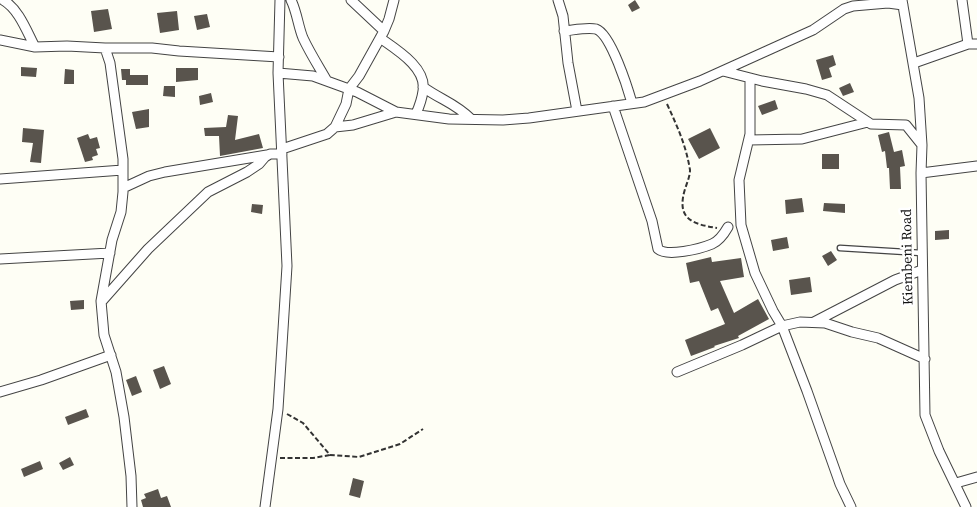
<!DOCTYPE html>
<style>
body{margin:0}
canvas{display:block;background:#fefef5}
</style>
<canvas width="977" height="507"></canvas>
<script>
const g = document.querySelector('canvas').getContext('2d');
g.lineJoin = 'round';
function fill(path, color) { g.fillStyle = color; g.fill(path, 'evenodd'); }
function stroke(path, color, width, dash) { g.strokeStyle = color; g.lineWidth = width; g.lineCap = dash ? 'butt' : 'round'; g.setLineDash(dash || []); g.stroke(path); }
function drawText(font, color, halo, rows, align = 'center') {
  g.font = font + ' "Source Serif 4",serif'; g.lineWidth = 5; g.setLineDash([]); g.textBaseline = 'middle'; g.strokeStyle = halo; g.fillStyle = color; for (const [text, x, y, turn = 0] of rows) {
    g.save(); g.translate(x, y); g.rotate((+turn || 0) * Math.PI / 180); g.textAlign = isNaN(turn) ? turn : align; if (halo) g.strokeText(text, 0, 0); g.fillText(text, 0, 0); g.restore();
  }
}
fill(new Path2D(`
 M 635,0 L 640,8 L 632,12 L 628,5 Z
 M 108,9 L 112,29 L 94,32 L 91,11 Z
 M 177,11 L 179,30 L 160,33 L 157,13 Z
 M 207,14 L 210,27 L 197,30 L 194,16 Z
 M 833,55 L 836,65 L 829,68 L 832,77 L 822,80 L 816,60 Z
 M 21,67 L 37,68 L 36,77 L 21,76 Z
 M 176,68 L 198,68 L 198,80 L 176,82 Z
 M 65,69 L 74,70 L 74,84 L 64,84 Z
 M 121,69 L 130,69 L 130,75 L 148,75 L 148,85 L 126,85 L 126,80 L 122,80 Z
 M 850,83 L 854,92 L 843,96 L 839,88 Z
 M 164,86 L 175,86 L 175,97 L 163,96 Z
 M 211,93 L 213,102 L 200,105 L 199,96 Z
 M 775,100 L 778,109 L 762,115 L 758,106 Z
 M 149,109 L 149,127 L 136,129 L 132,112 Z
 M 228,115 L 238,116 L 235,140 L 259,134 L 263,148 L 220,156 L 219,136 L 205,136 L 204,128 L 226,127 Z
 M 23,128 L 44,130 L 41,163 L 30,162 L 33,143 L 22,142 Z
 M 710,128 L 720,148 L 699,159 L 688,139 Z
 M 889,132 L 894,152 L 902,150 L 905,166 L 900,167 L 901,189 L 890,189 L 889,168 L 887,168 L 885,151 L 882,152 L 878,135 Z
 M 88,134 L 90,139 L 97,137 L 100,148 L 96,149 L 98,155 L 92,157 L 93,160 L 85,162 L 77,138 Z
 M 822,154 L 839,154 L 839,169 L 822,169 Z
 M 802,198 L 804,212 L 786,214 L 785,200 Z
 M 824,203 L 845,204 L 845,213 L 823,211 Z
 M 252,204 L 263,205 L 262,214 L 251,212 Z
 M 949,230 L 949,239 L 935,240 L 935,231 Z
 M 787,237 L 789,248 L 773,251 L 771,240 Z
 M 831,251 L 837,260 L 828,266 L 822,256 Z
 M 711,257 L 712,262 L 741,258 L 744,277 L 720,281 L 734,313 L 758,299 L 769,319 L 738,336 L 739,338 L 714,346 L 715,347 L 691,356 L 685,340 L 725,324 L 718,308 L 711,311 L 699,281 L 690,283 L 686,263 Z
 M 810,277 L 812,292 L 791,295 L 789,280 Z
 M 84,300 L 84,309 L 71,310 L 70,301 Z
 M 164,366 L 171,384 L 160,389 L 153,370 Z
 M 136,376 L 142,392 L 132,396 L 126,380 Z
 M 86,409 L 89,417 L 68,425 L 65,417 Z
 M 70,457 L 74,465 L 63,470 L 59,463 Z
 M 40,461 L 43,469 L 24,477 L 21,469 Z
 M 353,478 L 364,481 L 360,498 L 349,495 Z
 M 158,489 L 161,498 L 167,496 L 171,507 L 143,507 L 141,500 L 146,498 L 144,494 Z`), '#59544d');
const service = new Path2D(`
 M 840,248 L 922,253`);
const minor = new Path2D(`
 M 3,0 C 19,9 27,32 35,47
 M 291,0 C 297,12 298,26 303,38 C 310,53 319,67 327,81
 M 351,0 L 384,31
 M 558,0 L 563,16 L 568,63 L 577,111
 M 902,0 L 919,98 L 922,145 L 921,173 L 925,415 L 939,451 L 966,507
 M 962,0 L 968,44
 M 564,31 C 574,30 587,27 596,29 C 611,34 628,89 632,103
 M 380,38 C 397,50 427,68 423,91 C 422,99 419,107 416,114
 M 0,40 L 35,47 L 67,46 L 105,48 L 152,48 L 179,51 L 279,57
 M 105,48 L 110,63 L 123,159 L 123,192 L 121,212 L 112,240 L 101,301 L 104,335 L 116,372 L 124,417 L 131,476 L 132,507
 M 914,63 L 968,44 L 977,44
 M 723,71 L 762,81 L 806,89 L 827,95 L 871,124 L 906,125 L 922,145
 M 278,73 L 313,76 L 357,92 L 396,112 L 449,119 L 503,120 L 529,118 L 644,102 L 700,81 L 813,30 L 844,9 L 853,6 L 888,3 L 903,5
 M 750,78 L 750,134 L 739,180 L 741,225 L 755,273 L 773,311 L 782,326 L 807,391 L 840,484 L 851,507
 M 423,87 C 441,100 455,103 471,119
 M 613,106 L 652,221 L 658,249 C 667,257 700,249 712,244 C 719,241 724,234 728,227
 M 335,127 L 353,125 L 396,112
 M 749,140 L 802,139 L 868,122
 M 282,149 L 327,134 L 335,127 L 346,104 L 349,89 L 359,76 L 384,31 L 389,19 L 394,0
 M 921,173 L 977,166
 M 0,179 L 123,170
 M 123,188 L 149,176 L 165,172 L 267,155
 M 0,259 L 110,253
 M 102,301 L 148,249 L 208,192 L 247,172 L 259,164 L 265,157 L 270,154 L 282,154
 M 814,322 L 895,280 L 922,270
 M 677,372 L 742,345 L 782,326 L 800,322 L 825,323 L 852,332 L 878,338 L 925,359
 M 0,392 L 41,380 L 111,355
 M 956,483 L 977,477
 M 265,507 L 278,409 L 287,266 L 278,73 L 280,0`);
stroke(service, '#444', 7);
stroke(minor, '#444', 11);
stroke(new Path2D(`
 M 667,104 C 677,126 686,145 690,170 C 690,176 687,183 685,189 C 676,219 692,224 717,228
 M 287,414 L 303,423 L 330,455 L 359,457 L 400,444 L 423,429
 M 280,458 L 313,458 L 330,455`), '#333', 2, [5, 2.5]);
stroke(service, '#fff', 4.5);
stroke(minor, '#fff', 9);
drawText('14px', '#111', '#fff', [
 ["Kiembeni Road",908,257,-91]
]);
</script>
